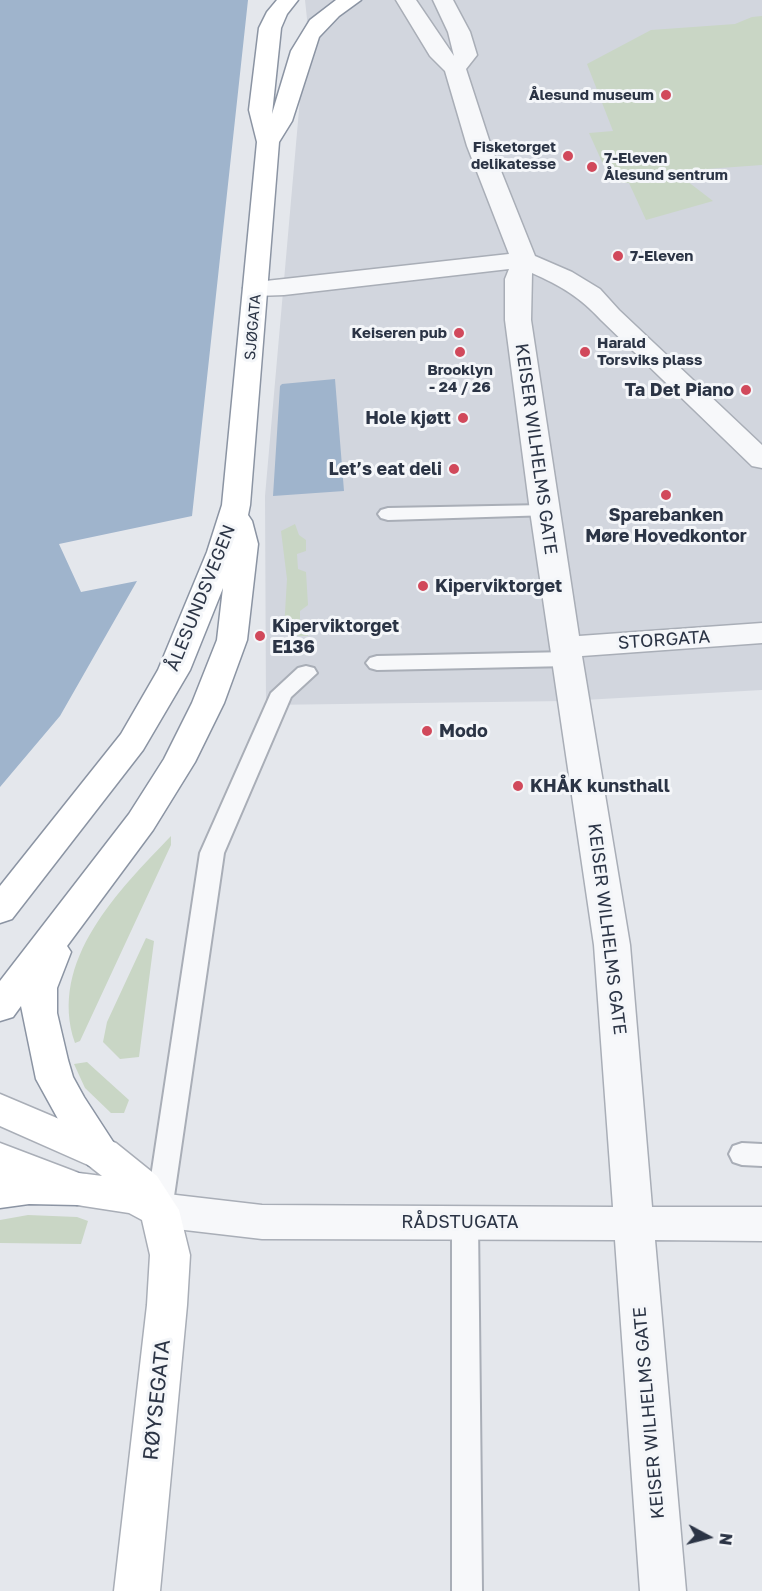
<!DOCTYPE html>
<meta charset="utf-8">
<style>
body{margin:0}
#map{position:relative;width:762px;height:1591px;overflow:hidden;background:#e4e7ec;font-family:"Golos Text",sans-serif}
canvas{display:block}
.north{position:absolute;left:678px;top:1507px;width:60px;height:60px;-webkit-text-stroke:4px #f4f6f9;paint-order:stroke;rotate:97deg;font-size:16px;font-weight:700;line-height:24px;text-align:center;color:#2b3445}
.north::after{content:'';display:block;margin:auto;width:21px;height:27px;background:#2b3445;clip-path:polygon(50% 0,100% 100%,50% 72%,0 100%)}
</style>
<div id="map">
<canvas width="762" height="1591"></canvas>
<div class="north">N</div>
</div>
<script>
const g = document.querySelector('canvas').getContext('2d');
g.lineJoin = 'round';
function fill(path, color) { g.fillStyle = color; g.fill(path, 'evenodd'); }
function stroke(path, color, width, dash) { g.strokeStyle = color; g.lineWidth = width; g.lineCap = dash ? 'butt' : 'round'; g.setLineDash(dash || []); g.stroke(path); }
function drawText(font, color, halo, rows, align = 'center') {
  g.font = font + ' "Golos Text",sans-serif'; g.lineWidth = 6; g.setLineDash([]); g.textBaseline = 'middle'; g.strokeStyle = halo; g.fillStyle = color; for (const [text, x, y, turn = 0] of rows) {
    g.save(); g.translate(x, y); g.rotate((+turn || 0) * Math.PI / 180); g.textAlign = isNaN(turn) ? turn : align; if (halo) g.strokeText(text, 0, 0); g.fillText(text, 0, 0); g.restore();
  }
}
fill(new Path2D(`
 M 305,0 L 762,0 L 762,690 L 566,701 L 266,705 L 265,496 L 307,19 Z`), '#d2d6de');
fill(new Path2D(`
 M 762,16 L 762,165 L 693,170 L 687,181 L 713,201 L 646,220 L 629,183 L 622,183 L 613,164 L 603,164 L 589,133 L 613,131 L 587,64 L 651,30 L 735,24 L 752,17 Z
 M 295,524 L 299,535 L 306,540 L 306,551 L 297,554 L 298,569 L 306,572 L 308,605 L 300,611 L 300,627 L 308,630 L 308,636 L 299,636 L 284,630 L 287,579 L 281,531 Z
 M 171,836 L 171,845 L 80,1041 L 75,1043 C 47,961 120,889 171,836 Z
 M 146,938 L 154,941 L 139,1057 L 120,1059 L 103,1042 L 107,1022 Z
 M 87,1062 L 129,1100 L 124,1113 L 111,1113 L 85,1088 L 74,1064 Z
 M 28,1215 L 77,1217 L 88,1221 L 81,1244 L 0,1243 L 0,1220 Z`), '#c9d6c5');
fill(new Path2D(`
 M 0,0 L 248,0 L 192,516 L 59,544 L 81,592 L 137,581 L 60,716 L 0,787 Z
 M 335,379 L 344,491 L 273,496 L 280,386 L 282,384 Z`), '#9fb4cc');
const service = new Path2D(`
 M 544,505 L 551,507 L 554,511 L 551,515 L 388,520 L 381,518 L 378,514 L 381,510 L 388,508 Z
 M 569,652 L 576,654 L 580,659 L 576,664 L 569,666 L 377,670 L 370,668 L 366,663 L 370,658 L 377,656 Z
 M 306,666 L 314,668 L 317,673 L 291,697 L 224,853 L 172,1210 L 168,1218 L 159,1221 L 150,1218 L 146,1210 L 200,853 L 271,693 L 298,668 Z
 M 742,1143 L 762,1144 L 762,1166 L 742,1165 L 733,1162 L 729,1154 L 733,1146 Z
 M 465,1211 L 475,1214 L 478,1222 L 482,1591 L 452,1591 L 452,1222 L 455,1214 Z`);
const minor = new Path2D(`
 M 396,0 L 416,0 L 454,56 L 448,32 L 433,0 L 453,0 L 470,32 L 477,55 L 466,69 L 491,146 L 535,256 L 572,272 L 600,289 L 619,310 L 762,445 L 762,468 L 752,466 L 601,320 C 580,297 561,286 532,273 L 531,320 L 579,636 L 762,623 L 762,643 L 582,656 L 630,945 L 652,1207 L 762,1207 L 762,1241 L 655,1240 L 686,1591 L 640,1591 L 615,1240 L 262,1239 L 159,1227 L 145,1222 L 139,1210 L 145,1198 L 159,1193 L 262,1205 L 613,1207 L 594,945 L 530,511 L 505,320 L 505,279 L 509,269 L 284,295 L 256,296 L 247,293 L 243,288 L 247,283 L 284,279 L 509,254 L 467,146 L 445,71 L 430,56 Z`);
const secondary = new Path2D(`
 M 0,1094 L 116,1143 L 157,1176 L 179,1210 L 190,1255 L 187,1305 L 160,1591 L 114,1591 L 147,1305 L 150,1255 L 142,1220 L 129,1213 L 77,1205 L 0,1176 L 0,1143 L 79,1173 L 102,1176 L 88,1165 L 0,1126 Z`);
const trunk = new Path2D(`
 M 277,0 L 298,0 L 287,14 L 281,28 L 272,114 L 291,51 L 310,20 L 336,0 L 361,0 L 339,16 L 319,37 L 292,121 L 279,142 L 250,505 L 248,515 L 252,521 L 258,544 L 247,640 L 224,703 L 195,762 L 153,830 L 67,946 L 71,952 L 57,988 L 57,1013 L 68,1060 L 73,1077 L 84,1097 L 121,1154 L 116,1165 L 102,1170 L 88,1165 L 58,1119 L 36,1079 L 21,1006 L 13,1017 L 0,1021 L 0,981 L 129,814 L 164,759 L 192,703 L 217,640 L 223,588 L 190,670 L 143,750 L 12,919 L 0,923 L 0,886 L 121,734 L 158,670 L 207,552 L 222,505 L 257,142 L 249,110 L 259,28 L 267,12 Z
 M 29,1172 L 77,1173 L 91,1177 L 97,1189 L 91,1201 L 77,1205 L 29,1204 L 0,1208 L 0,1176 Z`);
stroke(service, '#a9aeb7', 4);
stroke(minor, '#a9aeb7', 3);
stroke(secondary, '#a9aeb7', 3);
stroke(trunk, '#8b94a3', 3);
fill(service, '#f7f8fa');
fill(minor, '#f7f8fa');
fill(secondary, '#fff');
fill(trunk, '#fff');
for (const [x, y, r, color] of [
 [666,95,6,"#d1495b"],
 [568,156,6,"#d1495b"],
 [592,167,6,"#d1495b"],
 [618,256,6,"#d1495b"],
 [459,333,6,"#d1495b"],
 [460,352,6,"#d1495b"],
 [585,352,6,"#d1495b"],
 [746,390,6,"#d1495b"],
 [463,418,6,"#d1495b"],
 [454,469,6,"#d1495b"],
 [666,495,6,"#d1495b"],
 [423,586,6,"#d1495b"],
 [260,636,6,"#d1495b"],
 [427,731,6,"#d1495b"],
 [518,786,6,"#d1495b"]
]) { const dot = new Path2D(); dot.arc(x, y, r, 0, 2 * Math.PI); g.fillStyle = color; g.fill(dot); stroke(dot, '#f4f6f9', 2); }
drawText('bold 15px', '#2b3445', '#f4f6f9', [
 ["Ålesund museum",654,95],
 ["Fisketorget",556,147],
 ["delikatesse",556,164],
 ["7-Eleven",604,158,"left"],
 ["Ålesund sentrum",604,175,"left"],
 ["7-Eleven",630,256,"left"],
 ["Keiseren pub",447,333],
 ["Harald",597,343,"left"],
 ["Torsviks plass",597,360,"left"],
 ["Brooklyn",460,370,"center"],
 ["- 24 / 26",460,387,"center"]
], 'right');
drawText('15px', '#2b3445', '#f4f6f9', [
 ["SJØGATA",253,327,-85]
]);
drawText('bold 18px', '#2b3445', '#f4f6f9', [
 ["Ta Det Piano",734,390,"right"],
 ["Hole kjøtt",451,418,"right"],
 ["Let’s eat deli",442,469,"right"],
 ["Sparebanken",666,515,"center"],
 ["Møre Hovedkontor",666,536,"center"],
 ["Kiperviktorget",435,586],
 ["Kiperviktorget",272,626],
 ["E136",272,647],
 ["Modo",439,731],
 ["KHÅK kunsthall",530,786]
], 'left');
drawText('18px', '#2b3445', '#f4f6f9', [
 ["KEISER WILHELMS GATE",536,449,82],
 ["ÅLESUNDSVEGEN",201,598,-68],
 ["STORGATA",664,640,-4],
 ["KEISER WILHELMS GATE",607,929,83],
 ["RÅDSTUGATA",460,1222],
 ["KEISER WILHELMS GATE",649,1413,-95]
]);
drawText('21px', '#2b3445', '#f4f6f9', [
 ["RØYSEGATA",157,1400,-84]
]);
</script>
